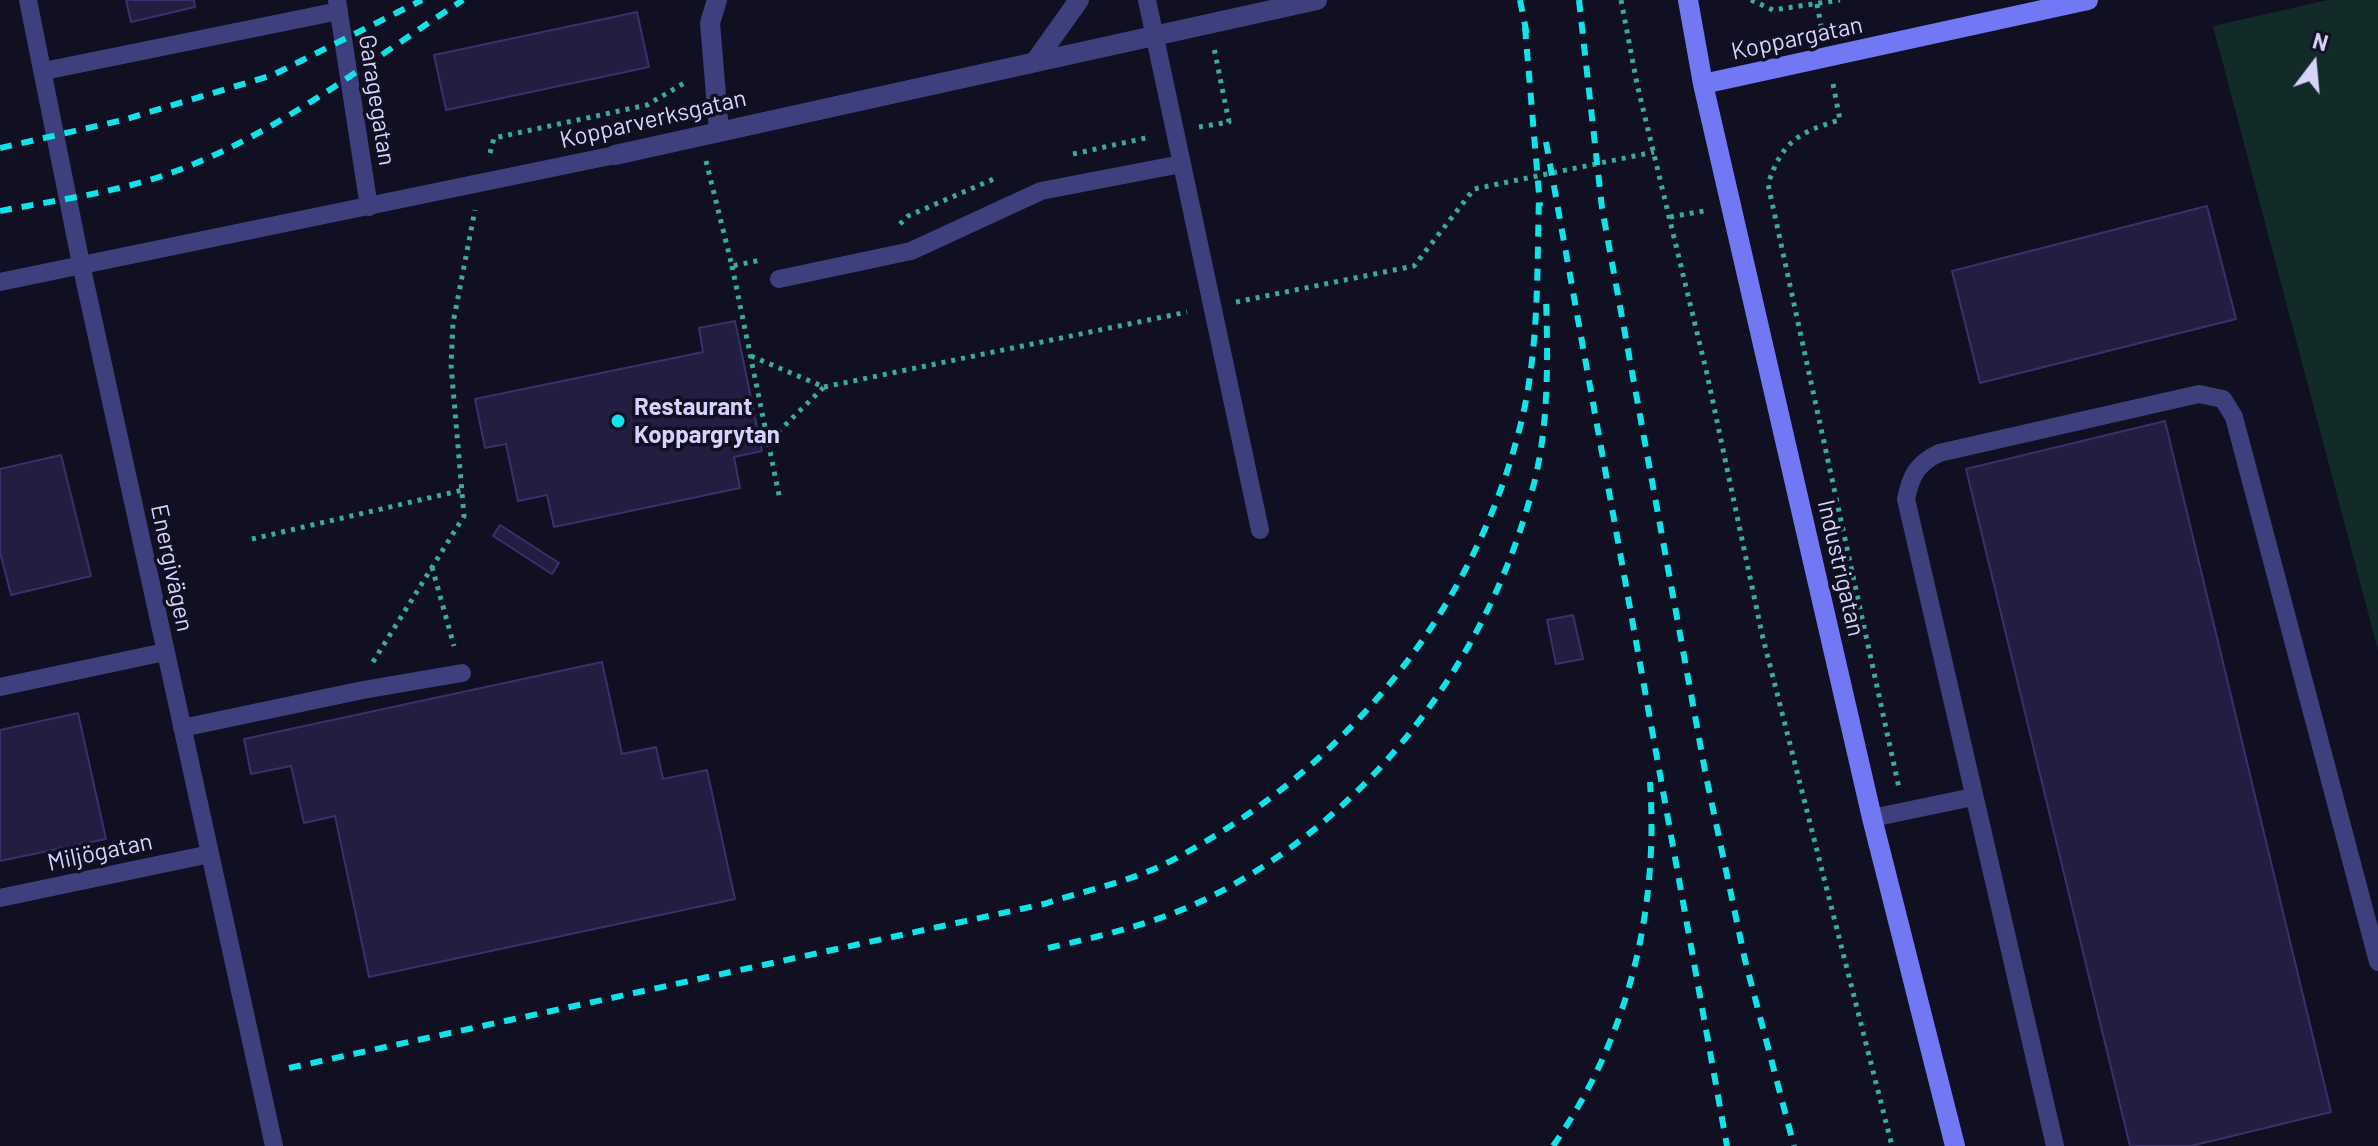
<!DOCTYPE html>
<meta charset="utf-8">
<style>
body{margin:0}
#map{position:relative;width:2378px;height:1146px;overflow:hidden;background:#110f22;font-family:Barlow,sans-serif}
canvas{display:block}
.north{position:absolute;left:2274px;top:24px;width:80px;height:80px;-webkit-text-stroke:6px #110f22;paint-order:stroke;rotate:16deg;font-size:22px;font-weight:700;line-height:32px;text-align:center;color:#d5d3fc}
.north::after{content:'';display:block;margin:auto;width:28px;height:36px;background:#d5d3fc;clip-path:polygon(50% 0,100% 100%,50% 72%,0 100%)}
</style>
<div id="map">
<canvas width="2378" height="1146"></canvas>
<div class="north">N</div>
</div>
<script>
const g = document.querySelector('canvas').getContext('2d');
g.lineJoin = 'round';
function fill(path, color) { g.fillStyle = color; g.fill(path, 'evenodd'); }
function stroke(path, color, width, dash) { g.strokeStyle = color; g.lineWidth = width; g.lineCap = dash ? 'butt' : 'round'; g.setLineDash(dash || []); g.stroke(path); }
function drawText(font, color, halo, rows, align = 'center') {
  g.font = font + ' Barlow,sans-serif'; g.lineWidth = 7; g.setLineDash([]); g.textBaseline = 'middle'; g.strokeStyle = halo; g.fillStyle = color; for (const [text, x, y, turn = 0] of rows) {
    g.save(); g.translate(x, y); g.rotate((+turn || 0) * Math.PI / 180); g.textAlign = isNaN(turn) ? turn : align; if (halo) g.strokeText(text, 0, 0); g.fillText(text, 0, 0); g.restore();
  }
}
fill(new Path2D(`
 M 2328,0 L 2378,0 L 2378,650 L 2213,26 Z`), '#132b28');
const building = new Path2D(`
 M 126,0 L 194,0 L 195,7 L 131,22 Z
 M 637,12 L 649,67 L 446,110 L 434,55 Z
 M 2207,206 L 2236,319 L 1980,383 L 1952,271 Z
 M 735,321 L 762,451 L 734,457 L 740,488 L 554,527 L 547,495 L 518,501 L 506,444 L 485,448 L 475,399 L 703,352 L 699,328 Z
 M 2165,421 L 2331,1112 L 2191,1146 L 2130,1146 L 1966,469 Z
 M 61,455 L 91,576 L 11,595 L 0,552 L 0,469 Z
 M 500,525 L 559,563 L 552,574 L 493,536 Z
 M 1573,615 L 1583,659 L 1556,664 L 1547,620 Z
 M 602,662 L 622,754 L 656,747 L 663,779 L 707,770 L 735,899 L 369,977 L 335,816 L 304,823 L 291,766 L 251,774 L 244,739 Z
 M 78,713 L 106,839 L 0,861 L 0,730 Z`);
fill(building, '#221d41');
stroke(building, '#38316b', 2);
stroke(new Path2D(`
 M 1621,0 L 1637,84 L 1707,374 L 1762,634 L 1892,1146
 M 1751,0 L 1773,10 L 1840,0
 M 1817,4 L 1822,31
 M 1833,84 L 1840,120 C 1798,132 1782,142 1768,184 L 1899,788
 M 1199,127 L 1229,122 L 1214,48
 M 490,153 L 494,138 L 647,105 L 686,82
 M 1073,154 L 1150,137
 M 706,161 L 732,266 L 761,260
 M 1670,217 L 1704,211
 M 900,224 L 908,216 L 996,178
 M 732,266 L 780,500
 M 1236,302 L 1414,266 L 1474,189 L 1654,152
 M 751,356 L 824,387 L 768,442
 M 824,387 L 1187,312
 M 252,539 L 463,490
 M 432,567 L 454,646
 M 373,662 L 464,516 L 451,365 L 453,323 L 475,210`), '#38ab9b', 5, [4, 6]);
stroke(new Path2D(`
 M 28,0 L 81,264 L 274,1146
 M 337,0 L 369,207
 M 1147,0 L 1260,530
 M 44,71 L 339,11
 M 779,279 L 911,251 L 1041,191 L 1181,164
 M 0,282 L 615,155
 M 0,687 L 165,652
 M 182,728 L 363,690 L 462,673
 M 1872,818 L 1973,797
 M 0,898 L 210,854
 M 2055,1146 L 1906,499 C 1911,475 1917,464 1939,453 L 2199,394 L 2223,399 L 2234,417 L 2378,962`), '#3e407d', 18);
stroke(new Path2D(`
 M 717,0 L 710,23 L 719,131
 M 1037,59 L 1079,0
 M 615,155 L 1317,0`), '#3e407d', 20);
stroke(new Path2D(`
 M 1688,0 L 1703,84 L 1872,818 L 1955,1146
 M 1703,84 L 2088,0`), '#7278f4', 20);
stroke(new Path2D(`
 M 1520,0 L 1527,35
 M 1579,0 L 1602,208 L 1706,776 L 1745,960 L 1794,1146
 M 1525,27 L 1540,206
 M 1546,142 L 1727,1146
 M 0,148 L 123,120 L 273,75 L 422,0
 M 0,211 C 52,201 105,194 156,178 C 268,142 366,63 463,0
 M 1048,948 C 1101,936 1154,924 1204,900 C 1366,821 1486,664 1532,491 C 1549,430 1548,361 1546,298
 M 289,1068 L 1044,904 C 1083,891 1128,882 1165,864 C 1342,773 1475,614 1522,419 C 1539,347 1537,270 1539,196
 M 1553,1146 C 1628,1039 1659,911 1650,782`), '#12e3e9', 6, [12, 10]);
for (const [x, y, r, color] of [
 [618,421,8,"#12e3e9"]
]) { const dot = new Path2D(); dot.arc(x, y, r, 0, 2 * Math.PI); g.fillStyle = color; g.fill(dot); stroke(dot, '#110f22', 3); }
drawText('24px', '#d5d3fc', '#110f22', [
 ["Koppargatan",1797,38,-12],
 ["Garagegatan",377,100,81],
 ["Kopparverksgatan",653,119,-13],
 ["Energivägen",172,568,78],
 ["Industrigatan",1841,568,77],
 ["Miljögatan",100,852,-12]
]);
drawText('bold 24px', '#d5d3fc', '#110f22', [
 ["Restaurant",634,407],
 ["Koppargrytan",634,435]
], 'left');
</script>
